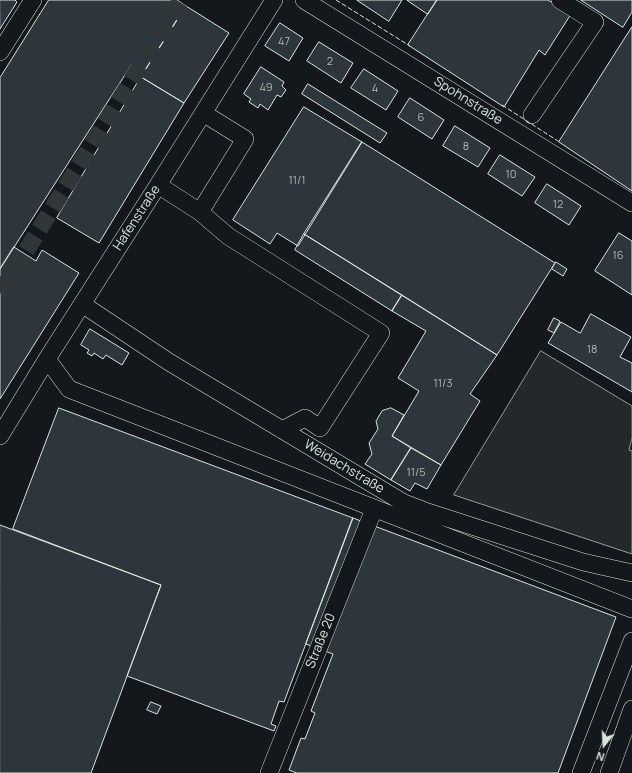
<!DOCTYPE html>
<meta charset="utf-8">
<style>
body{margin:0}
#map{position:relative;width:632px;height:773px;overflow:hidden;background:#14181c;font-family:Manrope,sans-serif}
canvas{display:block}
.north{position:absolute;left:584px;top:725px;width:40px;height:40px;-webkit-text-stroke:3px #14181c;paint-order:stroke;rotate:198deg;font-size:11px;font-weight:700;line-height:16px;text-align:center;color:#d8e6dc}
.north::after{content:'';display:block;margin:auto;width:14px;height:18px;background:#d8e6dc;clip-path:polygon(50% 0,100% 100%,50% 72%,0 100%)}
</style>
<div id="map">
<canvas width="632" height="773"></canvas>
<div class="north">N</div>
</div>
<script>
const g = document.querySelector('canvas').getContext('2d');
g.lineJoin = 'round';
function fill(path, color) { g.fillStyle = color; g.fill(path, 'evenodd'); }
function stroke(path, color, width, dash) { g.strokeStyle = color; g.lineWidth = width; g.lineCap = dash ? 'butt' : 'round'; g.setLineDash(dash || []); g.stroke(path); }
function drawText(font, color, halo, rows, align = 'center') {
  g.font = font + ' Manrope,sans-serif'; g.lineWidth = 3; g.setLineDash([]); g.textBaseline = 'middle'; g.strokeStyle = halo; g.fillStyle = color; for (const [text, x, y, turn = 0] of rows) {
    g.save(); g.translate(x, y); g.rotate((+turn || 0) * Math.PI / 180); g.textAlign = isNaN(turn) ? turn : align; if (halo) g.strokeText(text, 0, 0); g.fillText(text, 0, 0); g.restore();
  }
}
const parking = new Path2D(`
 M 541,351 L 632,406 L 632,438 L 629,450 L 632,451 L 632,554 L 454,495 Z`);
fill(parking, '#24282b');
stroke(parking, '#939e99', 1);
const building = new Path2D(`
 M 0,0 L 15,0 L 17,2 L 0,29 Z
 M 49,0 L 177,0 L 186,6 L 144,72 L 132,64 L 0,269 L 0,78 Z
 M 357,0 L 402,0 L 389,21 Z
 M 407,0 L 437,0 L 428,14 Z
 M 437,0 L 548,0 L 571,14 L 545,55 L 539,50 L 504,107 L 408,45 Z
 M 581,0 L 632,0 L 632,12 L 623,27 Z
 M 186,6 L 229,33 L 184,103 L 141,77 Z
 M 280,23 L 303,38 L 289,61 L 265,46 Z
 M 632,27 L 632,191 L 559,142 Z
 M 319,42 L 353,63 L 341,83 L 307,61 Z
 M 261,67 L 284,82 L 282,86 L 286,90 L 281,97 L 277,95 L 268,110 L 260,104 L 258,108 L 249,102 L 251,99 L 244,94 Z
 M 364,69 L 398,91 L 386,110 L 351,88 Z
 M 141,77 L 184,103 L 99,243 L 57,218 Z
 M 308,84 L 387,133 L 380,143 L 302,94 Z
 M 410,98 L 444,120 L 432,139 L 398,117 Z
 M 304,107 L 362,142 L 298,246 L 277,233 L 270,244 L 233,220 Z
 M 455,126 L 490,148 L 478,167 L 443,146 Z
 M 362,142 L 555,263 L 497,355 L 304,234 Z
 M 500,155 L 535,177 L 522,196 L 488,174 Z
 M 547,184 L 581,206 L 569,225 L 535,203 Z
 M 619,233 L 632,241 L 632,295 L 595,271 Z
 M 304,234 L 402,295 L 392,311 L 295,250 Z
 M 14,247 L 36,261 L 42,250 L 79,273 L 0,399 L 0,269 Z
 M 556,262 L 567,269 L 563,276 L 552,269 Z
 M 402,295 L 497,355 L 470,394 L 480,401 L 441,465 L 392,436 L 419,391 L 398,378 L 426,331 L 392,311 Z
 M 591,314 L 631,337 L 620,357 L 632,363 L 632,392 L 548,343 L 561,322 L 580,333 Z
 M 554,318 L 560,321 L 554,333 L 548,330 Z
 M 90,329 L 129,353 L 122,365 L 106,355 L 103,359 L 94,353 L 92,356 L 87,353 L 89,350 L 81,345 Z
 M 59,408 L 353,518 L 284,702 L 279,701 L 271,724 L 276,726 L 274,731 L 127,676 L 161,585 L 13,529 Z
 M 391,408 L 404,415 L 392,436 L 411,448 L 391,480 L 365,464 L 372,454 L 369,443 L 378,429 L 376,421 L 382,411 Z
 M 411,448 L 441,465 L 427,489 L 415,483 L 410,491 L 391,480 Z
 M 353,518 L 616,617 L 558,773 L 297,773 L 289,770 L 301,738 L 305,739 L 315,713 L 311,711 L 333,654 L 306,644 Z
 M 0,525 L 161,585 L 91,773 L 0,773 Z
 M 151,702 L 161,706 L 157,714 L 147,710 Z`);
fill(building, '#2c363c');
stroke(building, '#d8e6dc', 1);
stroke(new Path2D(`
 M 0,293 L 181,0`), '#313739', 17, [17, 8]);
const minor = new Path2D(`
 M 304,0 L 632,203
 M 0,52 L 33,0
 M 532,115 L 595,22 L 560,0
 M 158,185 L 200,212 L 245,139 L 203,113
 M 200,212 L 228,236 L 381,333 L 320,428 L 305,418 L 282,430
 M 82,304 L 169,362 L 404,503 L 425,511 L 583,562 L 632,573
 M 47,359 L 69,389 L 632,609
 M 0,436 L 47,359 L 158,185 L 274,0
 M 269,773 L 374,509
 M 581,773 L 632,641
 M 609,773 L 632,709`);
stroke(minor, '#d8e6dc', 18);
stroke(minor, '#14181c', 17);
stroke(new Path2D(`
 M 336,0 L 410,46
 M 502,105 L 561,143`), '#d8e6dc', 1, [5, 2]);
drawText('11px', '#adbab4', null, [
 ["47",284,42],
 ["2",330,62],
 ["49",266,88],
 ["4",375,89],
 ["6",421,118],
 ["8",466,147],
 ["10",511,175],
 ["11/1",297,181],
 ["12",558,205],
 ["16",618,256],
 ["18",592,350],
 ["11/3",443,384],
 ["11/5",416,473]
]);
drawText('13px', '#d8e6dc', '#14181c', [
 ["Spohnstraße",468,101,32],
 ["Hafenstraße",137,218,-57],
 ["Weidachstraße",344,467,31],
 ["Straße 20",321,641,-68]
]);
</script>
